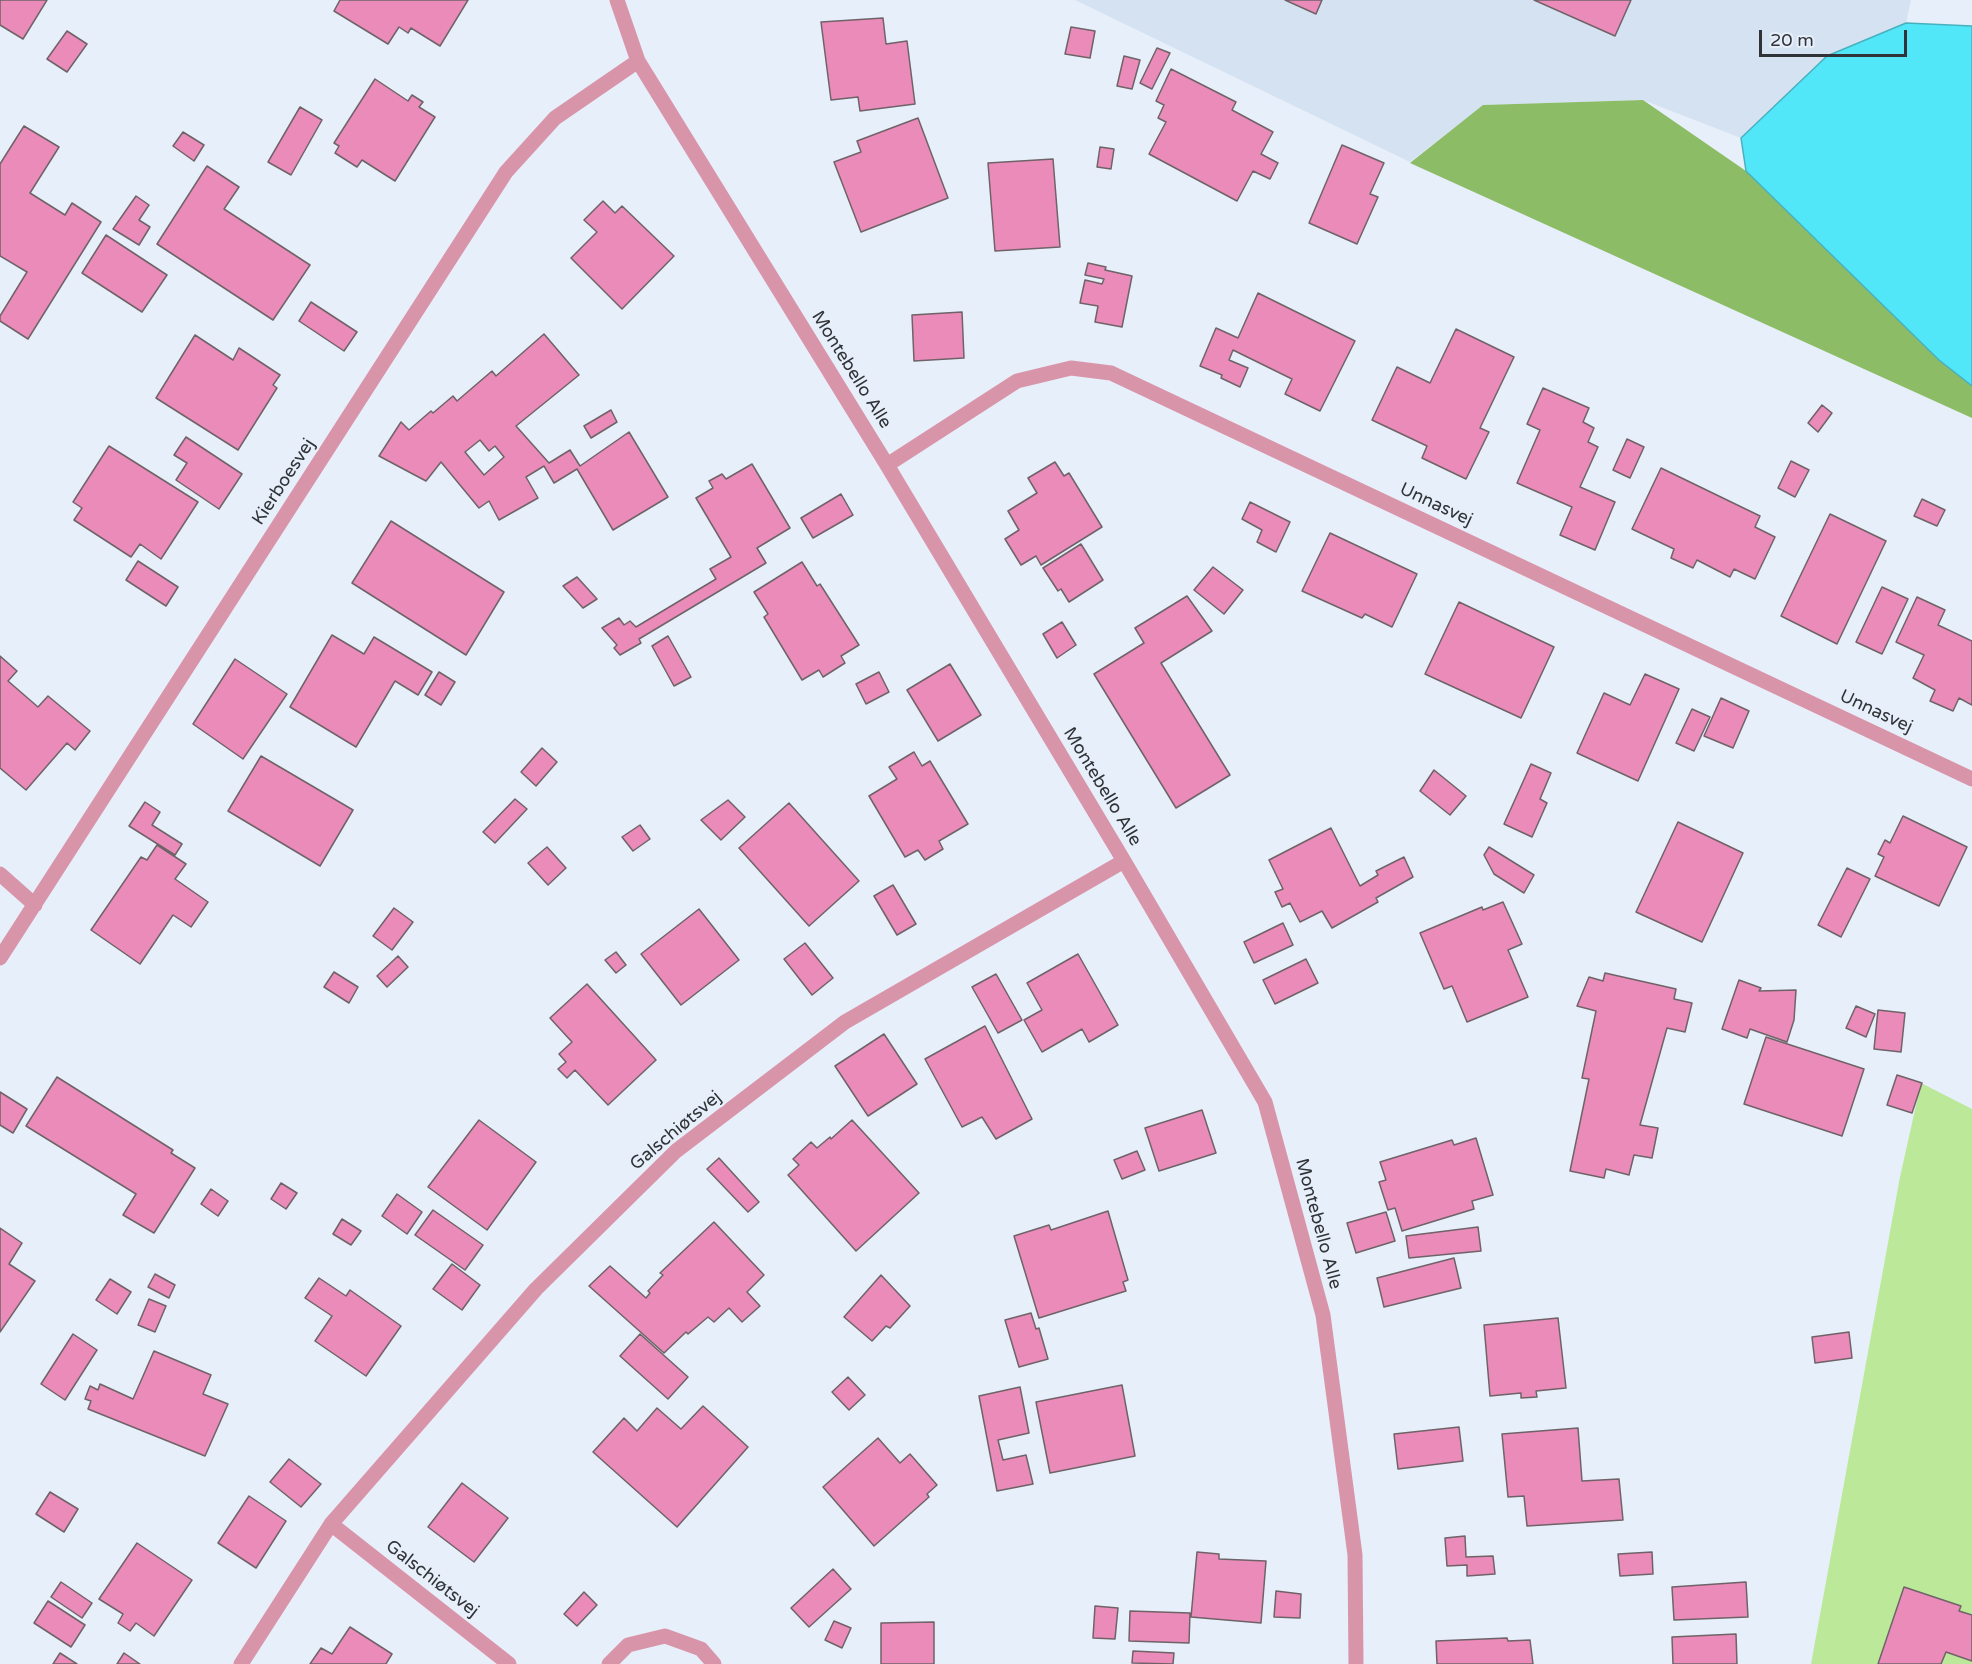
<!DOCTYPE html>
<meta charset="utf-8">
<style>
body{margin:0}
#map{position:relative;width:1972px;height:1664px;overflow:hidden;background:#e7effa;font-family:"Varela Round",sans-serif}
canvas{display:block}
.scale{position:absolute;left:1759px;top:30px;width:148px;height:27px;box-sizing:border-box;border:3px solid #303337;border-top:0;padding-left:8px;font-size:18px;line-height:21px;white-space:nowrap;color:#303337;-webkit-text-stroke:4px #e7effa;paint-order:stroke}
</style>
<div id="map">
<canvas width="1972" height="1664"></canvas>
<div class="scale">20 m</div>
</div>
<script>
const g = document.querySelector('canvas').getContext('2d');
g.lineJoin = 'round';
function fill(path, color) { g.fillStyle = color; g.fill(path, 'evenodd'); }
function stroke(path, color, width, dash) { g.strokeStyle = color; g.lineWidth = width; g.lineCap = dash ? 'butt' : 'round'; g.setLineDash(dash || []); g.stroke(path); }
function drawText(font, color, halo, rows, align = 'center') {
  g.font = font + ' "Varela Round",sans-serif'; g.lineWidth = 4.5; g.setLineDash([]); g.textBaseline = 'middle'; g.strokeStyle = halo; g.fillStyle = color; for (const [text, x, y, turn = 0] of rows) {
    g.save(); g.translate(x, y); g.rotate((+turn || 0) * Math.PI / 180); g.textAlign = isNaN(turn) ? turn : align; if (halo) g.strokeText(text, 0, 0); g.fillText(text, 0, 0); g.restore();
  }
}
fill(new Path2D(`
 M 1075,0 L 1911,0 L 1906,23 L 1827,56 L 1741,138 L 1643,100 L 1484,105 L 1410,162 Z`), '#d5e2f1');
fill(new Path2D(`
 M 1921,1083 L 1972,1109 L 1972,1664 L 1811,1664 L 1900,1177 Z`), '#bce899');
fill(new Path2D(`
 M 1643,100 L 1746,171 L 1939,360 L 1972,386 L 1972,418 L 1410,163 L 1483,105 Z`), '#8dbc66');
const water = new Path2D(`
 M 1906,23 L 1972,26 L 1972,386 L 1939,360 L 1746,171 L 1741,138 L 1827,56 Z`);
fill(water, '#51e7f9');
stroke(water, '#47b1bf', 1.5);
const building = new Path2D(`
 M 0,0 L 47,0 L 23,39 L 0,25 Z
 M 340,0 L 468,0 L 440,46 L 411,28 L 408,33 L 399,27 L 388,44 L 334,11 Z
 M 1285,0 L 1322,0 L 1316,14 Z
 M 1534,0 L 1631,0 L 1615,36 Z
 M 883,18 L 886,44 L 907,41 L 915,104 L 860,111 L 858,97 L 831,100 L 821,22 Z
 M 1071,27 L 1095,31 L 1090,58 L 1065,54 Z
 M 67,31 L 87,44 L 67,72 L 47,59 Z
 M 1157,48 L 1170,53 L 1152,89 L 1140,83 Z
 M 1124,56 L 1140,60 L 1132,89 L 1117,86 Z
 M 1171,69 L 1236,102 L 1232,110 L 1273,132 L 1261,154 L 1278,163 L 1270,179 L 1253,171 L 1237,201 L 1149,154 L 1166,122 L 1158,118 L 1164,105 L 1156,101 Z
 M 375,79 L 408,101 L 412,95 L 423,102 L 419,107 L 435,117 L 395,181 L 362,160 L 357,167 L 335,153 L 339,146 L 334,143 Z
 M 300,107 L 322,120 L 291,175 L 268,162 Z
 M 918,118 L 948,198 L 861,232 L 834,162 L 861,152 L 857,141 Z
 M 24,126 L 59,147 L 30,193 L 65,215 L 72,203 L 101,222 L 28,339 L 0,321 L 0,316 L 27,272 L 0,256 L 0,164 Z
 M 183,132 L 204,145 L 194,161 L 173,146 Z
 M 1342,145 L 1384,163 L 1370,194 L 1378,197 L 1357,244 L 1309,223 Z
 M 1100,147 L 1114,149 L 1111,169 L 1097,167 Z
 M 1053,159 L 1060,247 L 995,251 L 988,163 Z
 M 207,166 L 239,187 L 224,209 L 310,265 L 273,320 L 157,244 Z
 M 136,196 L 149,205 L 139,220 L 150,227 L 139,245 L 113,229 Z
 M 603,201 L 615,213 L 622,206 L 674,256 L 622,309 L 571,258 L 597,232 L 584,220 Z
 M 106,235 L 167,275 L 142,312 L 82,273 Z
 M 1088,263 L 1106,267 L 1105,270 L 1132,276 L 1122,327 L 1095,322 L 1098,306 L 1080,303 L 1085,280 L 1102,284 L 1104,279 L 1085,275 Z
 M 1258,293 L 1355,341 L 1320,411 L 1285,394 L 1292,379 L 1233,350 L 1229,360 L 1248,368 L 1240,387 L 1221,378 L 1222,375 L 1200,366 L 1216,328 L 1238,338 Z
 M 311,302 L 357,332 L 344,351 L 299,321 Z
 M 962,312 L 964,358 L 914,361 L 912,315 Z
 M 1456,329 L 1514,357 L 1480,428 L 1489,432 L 1466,479 L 1422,458 L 1427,446 L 1372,420 L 1397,367 L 1430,383 Z
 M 544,334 L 579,375 L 516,426 L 549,463 L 570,450 L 580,466 L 629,432 L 668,497 L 613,530 L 577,469 L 554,483 L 544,466 L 526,477 L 538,498 L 499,520 L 489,501 L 479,508 L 441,462 L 426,481 L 379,456 L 401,422 L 409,430 L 431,411 L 433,413 L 453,396 L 457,401 L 492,371 L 496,376 ZM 480,440 L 489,451 L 495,446 L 504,457 L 484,475 L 465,452 Z
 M 195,335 L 233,360 L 239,348 L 280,375 L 273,385 L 277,388 L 238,450 L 156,398 Z
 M 1543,388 L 1589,408 L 1583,422 L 1594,428 L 1588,442 L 1598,447 L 1580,487 L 1615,502 L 1595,550 L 1560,535 L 1572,507 L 1517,483 L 1540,430 L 1527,424 Z
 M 1822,405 L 1832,413 L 1818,432 L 1808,423 Z
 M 611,410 L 617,422 L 591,438 L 584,426 Z
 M 186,437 L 242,474 L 219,509 L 176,480 L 187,463 L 174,455 Z
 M 1627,439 L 1644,447 L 1630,478 L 1613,470 Z
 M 109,446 L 198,502 L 161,559 L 140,544 L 131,557 L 74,520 L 82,508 L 73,502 Z
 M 1791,461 L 1809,470 L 1795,497 L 1778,488 Z
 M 1055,462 L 1064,476 L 1069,473 L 1102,527 L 1041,565 L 1036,556 L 1021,565 L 1005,539 L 1019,530 L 1008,511 L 1037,493 L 1028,478 Z
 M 752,464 L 790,528 L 757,548 L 766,563 L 639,639 L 641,643 L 620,655 L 614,648 L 617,645 L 602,628 L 619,618 L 624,625 L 630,621 L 636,627 L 716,579 L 710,569 L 731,557 L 696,498 L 713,488 L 709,481 L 722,474 L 726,479 Z
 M 1661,468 L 1760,516 L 1755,527 L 1775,537 L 1755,579 L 1734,569 L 1730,577 L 1697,560 L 1693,568 L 1671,558 L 1674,549 L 1632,529 Z
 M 841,494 L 853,515 L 813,538 L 801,518 Z
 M 1922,499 L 1945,510 L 1937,526 L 1914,516 Z
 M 1250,502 L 1290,522 L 1276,552 L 1257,542 L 1262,530 L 1242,519 Z
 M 1830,514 L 1886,541 L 1837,644 L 1781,616 Z
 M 391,521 L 504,592 L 466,655 L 352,583 Z
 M 1330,533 L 1417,574 L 1392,627 L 1365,614 L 1362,618 L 1302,591 Z
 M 1081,544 L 1103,580 L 1069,602 L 1061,589 L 1058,591 L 1043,568 Z
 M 138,561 L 178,587 L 166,606 L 126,580 Z
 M 802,562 L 817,586 L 820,584 L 859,645 L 841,656 L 845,663 L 823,677 L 819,670 L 802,680 L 764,617 L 768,614 L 754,592 Z
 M 1213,567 L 1243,590 L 1224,614 L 1194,590 Z
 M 577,577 L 597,599 L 583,608 L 563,586 Z
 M 1882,587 L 1908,599 L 1882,654 L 1856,642 Z
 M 1187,596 L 1212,631 L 1161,663 L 1230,775 L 1176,808 L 1094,674 L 1144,643 L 1135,628 Z
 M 1917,597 L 1945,610 L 1938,625 L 1972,641 L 1972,705 L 1959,698 L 1953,711 L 1930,701 L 1935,690 L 1913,678 L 1924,655 L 1896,642 Z
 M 1459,602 L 1554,647 L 1521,718 L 1425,674 Z
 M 1062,622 L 1076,645 L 1057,658 L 1043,634 Z
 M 332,635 L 364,654 L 374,637 L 432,672 L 418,695 L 395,681 L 356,747 L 290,707 Z
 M 668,636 L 691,677 L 674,686 L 652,646 Z
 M 0,656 L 17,671 L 8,681 L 38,707 L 48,696 L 90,731 L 75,750 L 67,743 L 26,790 L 0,768 Z
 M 235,659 L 287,694 L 243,759 L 193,724 Z
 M 950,664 L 981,715 L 938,741 L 907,690 Z
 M 439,672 L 455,682 L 441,705 L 425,695 Z
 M 879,672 L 889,692 L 866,704 L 856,684 Z
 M 1645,674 L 1679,689 L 1638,781 L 1577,753 L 1604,693 L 1630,705 Z
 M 1721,698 L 1749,711 L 1733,748 L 1704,736 Z
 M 1692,709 L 1710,717 L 1694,751 L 1676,743 Z
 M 542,748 L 557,762 L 536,786 L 521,772 Z
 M 914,752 L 922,766 L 930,761 L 968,824 L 939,841 L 943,849 L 925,860 L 918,850 L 905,857 L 869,796 L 897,779 L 889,767 Z
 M 261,756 L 353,810 L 320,866 L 228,811 Z
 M 1531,764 L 1551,773 L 1540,799 L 1547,803 L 1532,837 L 1504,824 Z
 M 1434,770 L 1466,796 L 1450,815 L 1420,791 Z
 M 515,799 L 527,809 L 495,843 L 483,832 Z
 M 728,800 L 745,817 L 721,840 L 701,820 Z
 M 145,802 L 160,812 L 152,825 L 182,844 L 175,855 L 129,826 Z
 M 789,803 L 859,881 L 809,926 L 739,848 Z
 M 1903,816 L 1967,847 L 1939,906 L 1875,876 L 1884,857 L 1878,854 L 1885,840 L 1890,843 Z
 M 1678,822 L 1743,853 L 1702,942 L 1636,912 Z
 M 640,825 L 650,839 L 633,851 L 622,837 Z
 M 1331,828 L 1360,886 L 1378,875 L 1376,871 L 1404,857 L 1413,877 L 1376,898 L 1378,902 L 1332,928 L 1322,911 L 1300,922 L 1290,903 L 1282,907 L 1275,892 L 1283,889 L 1269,860 Z
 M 157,845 L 186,864 L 175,879 L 208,902 L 191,927 L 173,915 L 140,964 L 91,930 L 141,857 L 147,860 Z
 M 547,847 L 566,868 L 548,885 L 528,863 Z
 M 1489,847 L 1534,875 L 1524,893 L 1494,874 L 1484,855 Z
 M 1847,868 L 1870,879 L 1841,937 L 1818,925 Z
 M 893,885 L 916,924 L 897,935 L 874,896 Z
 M 1503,902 L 1522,944 L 1508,950 L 1528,997 L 1467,1022 L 1452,986 L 1444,989 L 1420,933 L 1482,907 L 1483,910 Z
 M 394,908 L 413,922 L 392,950 L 373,936 Z
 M 699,909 L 739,960 L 681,1005 L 641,954 Z
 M 1283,923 L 1293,945 L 1254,963 L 1244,942 Z
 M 805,943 L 833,978 L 812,995 L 784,959 Z
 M 616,952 L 626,965 L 616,973 L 605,960 Z
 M 1078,954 L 1118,1025 L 1089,1042 L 1082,1029 L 1042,1052 L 1024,1020 L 1042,1010 L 1027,983 Z
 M 398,956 L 408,967 L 387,987 L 377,976 Z
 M 1306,959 L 1318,983 L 1275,1004 L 1263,980 Z
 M 334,972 L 358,987 L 349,1003 L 324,987 Z
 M 1605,973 L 1676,989 L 1674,999 L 1692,1003 L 1685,1032 L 1667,1028 L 1640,1125 L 1658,1128 L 1652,1158 L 1634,1155 L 1629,1175 L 1606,1169 L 1604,1178 L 1570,1171 L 1589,1079 L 1582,1078 L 1596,1011 L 1577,1006 L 1589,977 L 1603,981 Z
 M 996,974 L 1022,1020 L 998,1033 L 972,987 Z
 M 1739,980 L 1761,988 L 1759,991 L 1796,990 L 1794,1020 L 1787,1042 L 1750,1029 L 1747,1038 L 1722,1029 Z
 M 587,984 L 656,1060 L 608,1105 L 575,1070 L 567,1078 L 558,1069 L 566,1062 L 559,1054 L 572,1042 L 550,1018 Z
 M 1856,1006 L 1875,1014 L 1866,1037 L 1846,1028 Z
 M 1878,1010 L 1905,1013 L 1901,1052 L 1874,1049 Z
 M 985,1026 L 1032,1119 L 996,1139 L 982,1117 L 962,1127 L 925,1059 Z
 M 884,1034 L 917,1084 L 868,1116 L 835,1066 Z
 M 1766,1037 L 1864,1069 L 1842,1136 L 1744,1104 Z
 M 1897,1075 L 1922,1083 L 1912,1113 L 1887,1105 Z
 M 57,1077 L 173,1150 L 171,1153 L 195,1168 L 154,1233 L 123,1215 L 136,1194 L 26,1126 Z
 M 0,1092 L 27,1109 L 13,1133 L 0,1125 Z
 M 1202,1110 L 1216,1153 L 1159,1171 L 1145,1128 Z
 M 479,1120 L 536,1162 L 487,1230 L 428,1187 Z
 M 852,1120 L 919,1193 L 856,1251 L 788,1175 L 799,1165 L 793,1159 L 811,1142 L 817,1148 L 830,1137 L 831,1139 Z
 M 1476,1138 L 1493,1195 L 1472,1201 L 1474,1209 L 1402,1231 L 1395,1208 L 1388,1210 L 1379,1182 L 1386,1180 L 1380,1162 L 1452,1140 L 1454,1145 Z
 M 1137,1151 L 1145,1170 L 1122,1179 L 1114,1160 Z
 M 719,1158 L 759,1202 L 748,1212 L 707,1169 Z
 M 281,1183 L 297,1193 L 286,1209 L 271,1199 Z
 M 211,1189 L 228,1201 L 218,1216 L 201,1204 Z
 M 397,1194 L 422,1212 L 407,1234 L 382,1216 Z
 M 433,1210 L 483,1245 L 465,1270 L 415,1235 Z
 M 1108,1211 L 1128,1280 L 1123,1282 L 1126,1291 L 1039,1318 L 1014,1236 L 1049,1225 L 1051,1230 Z
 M 1386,1212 L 1395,1241 L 1356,1253 L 1347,1223 Z
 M 342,1219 L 361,1231 L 351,1245 L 333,1234 Z
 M 714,1222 L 764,1275 L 747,1292 L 760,1306 L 742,1322 L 729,1308 L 714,1322 L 708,1317 L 688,1334 L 686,1332 L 664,1353 L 589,1286 L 610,1266 L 646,1298 L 650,1293 L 648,1291 L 663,1275 L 660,1273 Z
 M 1478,1227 L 1481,1251 L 1409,1258 L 1406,1236 Z
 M 0,1228 L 22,1243 L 9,1264 L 35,1281 L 0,1332 Z
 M 1454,1258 L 1461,1288 L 1384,1307 L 1377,1278 Z
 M 452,1264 L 480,1285 L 462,1310 L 433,1289 Z
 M 155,1274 L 175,1285 L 169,1298 L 148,1287 Z
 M 881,1275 L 910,1306 L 890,1328 L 886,1326 L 872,1341 L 844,1317 Z
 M 319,1278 L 346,1296 L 350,1290 L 401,1326 L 366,1376 L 315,1341 L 332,1316 L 305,1298 Z
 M 110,1279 L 131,1292 L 117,1314 L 96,1300 Z
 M 149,1299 L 166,1306 L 155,1332 L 138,1325 Z
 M 1031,1313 L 1036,1329 L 1039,1328 L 1048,1359 L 1019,1367 L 1005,1320 Z
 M 1558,1318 L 1566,1388 L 1536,1391 L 1537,1397 L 1521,1398 L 1521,1393 L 1490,1396 L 1484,1325 Z
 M 1849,1332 L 1852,1358 L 1815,1363 L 1812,1337 Z
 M 73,1334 L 97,1350 L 65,1400 L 41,1384 Z
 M 640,1334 L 688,1377 L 668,1399 L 620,1356 Z
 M 154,1351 L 211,1375 L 203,1394 L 228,1404 L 205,1456 L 88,1409 L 91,1401 L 85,1399 L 90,1386 L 98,1390 L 100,1384 L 133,1399 Z
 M 848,1377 L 865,1395 L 849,1410 L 832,1392 Z
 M 1122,1385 L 1135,1456 L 1050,1473 L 1036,1402 Z
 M 1020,1387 L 1029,1433 L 998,1440 L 1003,1460 L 1026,1455 L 1033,1484 L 997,1491 L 979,1396 Z
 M 703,1406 L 748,1447 L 677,1527 L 593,1452 L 624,1418 L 637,1431 L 657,1408 L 681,1429 Z
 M 1459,1427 L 1463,1461 L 1398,1469 L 1394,1434 Z
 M 1578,1428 L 1582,1481 L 1619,1479 L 1623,1520 L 1527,1526 L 1524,1496 L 1508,1497 L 1502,1434 Z
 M 878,1438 L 900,1463 L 910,1454 L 937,1485 L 927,1494 L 929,1497 L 874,1546 L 823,1487 Z
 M 289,1459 L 321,1484 L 301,1507 L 270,1482 Z
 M 462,1483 L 508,1518 L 474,1562 L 428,1527 Z
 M 50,1492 L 78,1509 L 64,1532 L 36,1514 Z
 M 249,1496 L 286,1521 L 256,1568 L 218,1543 Z
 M 1465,1536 L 1466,1557 L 1493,1556 L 1495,1574 L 1467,1576 L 1467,1565 L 1447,1566 L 1445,1538 Z
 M 137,1543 L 192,1580 L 154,1636 L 136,1623 L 130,1631 L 118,1623 L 123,1614 L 99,1599 Z
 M 1197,1552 L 1219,1554 L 1219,1559 L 1266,1561 L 1261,1623 L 1191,1617 Z
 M 1652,1552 L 1653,1574 L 1620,1576 L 1618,1554 Z
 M 833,1569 L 851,1589 L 809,1627 L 791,1608 Z
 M 61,1582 L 92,1603 L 82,1618 L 51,1597 Z
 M 1746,1582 L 1748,1617 L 1674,1620 L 1672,1587 Z
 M 1904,1587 L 1961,1606 L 1959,1611 L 1972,1615 L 1972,1661 L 1946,1652 L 1941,1664 L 1878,1664 Z
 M 1276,1591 L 1301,1594 L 1300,1618 L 1274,1617 Z
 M 584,1592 L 597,1605 L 577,1626 L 564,1614 Z
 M 48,1601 L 85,1625 L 71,1647 L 34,1623 Z
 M 1095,1606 L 1118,1608 L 1115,1639 L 1093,1638 Z
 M 1130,1611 L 1190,1613 L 1189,1643 L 1129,1641 Z
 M 834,1621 L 851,1628 L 842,1648 L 825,1640 Z
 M 934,1622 L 934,1664 L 881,1664 L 881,1623 Z
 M 350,1627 L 392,1654 L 386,1664 L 310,1664 L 321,1648 L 332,1654 Z
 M 1736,1634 L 1737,1664 L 1673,1664 L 1672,1637 Z
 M 1507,1638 L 1508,1641 L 1530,1640 L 1533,1664 L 1437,1664 L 1436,1641 Z
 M 1133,1651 L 1174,1653 L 1173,1664 L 1132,1663 Z
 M 60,1653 L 77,1664 L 53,1664 Z
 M 124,1653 L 140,1664 L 117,1664 Z`);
fill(building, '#ea8bb9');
stroke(building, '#6f6368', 1.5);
stroke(new Path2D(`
 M 617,0 L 638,61 L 887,465 L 1124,861 L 1265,1102 L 1323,1315 L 1355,1555 L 1356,1664
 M 887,465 L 1017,381 L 1071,368 L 1111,373 L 1972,779
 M 0,874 L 35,905
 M 0,958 L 506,172 L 555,118 L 638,61
 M 331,1524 L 509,1664
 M 241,1664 L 331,1524 L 536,1289 L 676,1151 L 845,1022 L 1124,861
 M 609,1664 L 628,1645 L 665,1636 L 701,1649 L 714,1664`), '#d895a9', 15);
drawText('18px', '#303337', '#e7effa', [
 ["Montebello Alle",851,370,58],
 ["Kierboesvej",284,482,-57],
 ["Unnasvej",1436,505,25],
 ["Unnasvej",1876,712,25],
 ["Montebello Alle",1102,787,59],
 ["Galschiøtsvej",676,1131,-40],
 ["Montebello Alle",1318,1224,75],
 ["Galschiøtsvej",432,1579,38]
]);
</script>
